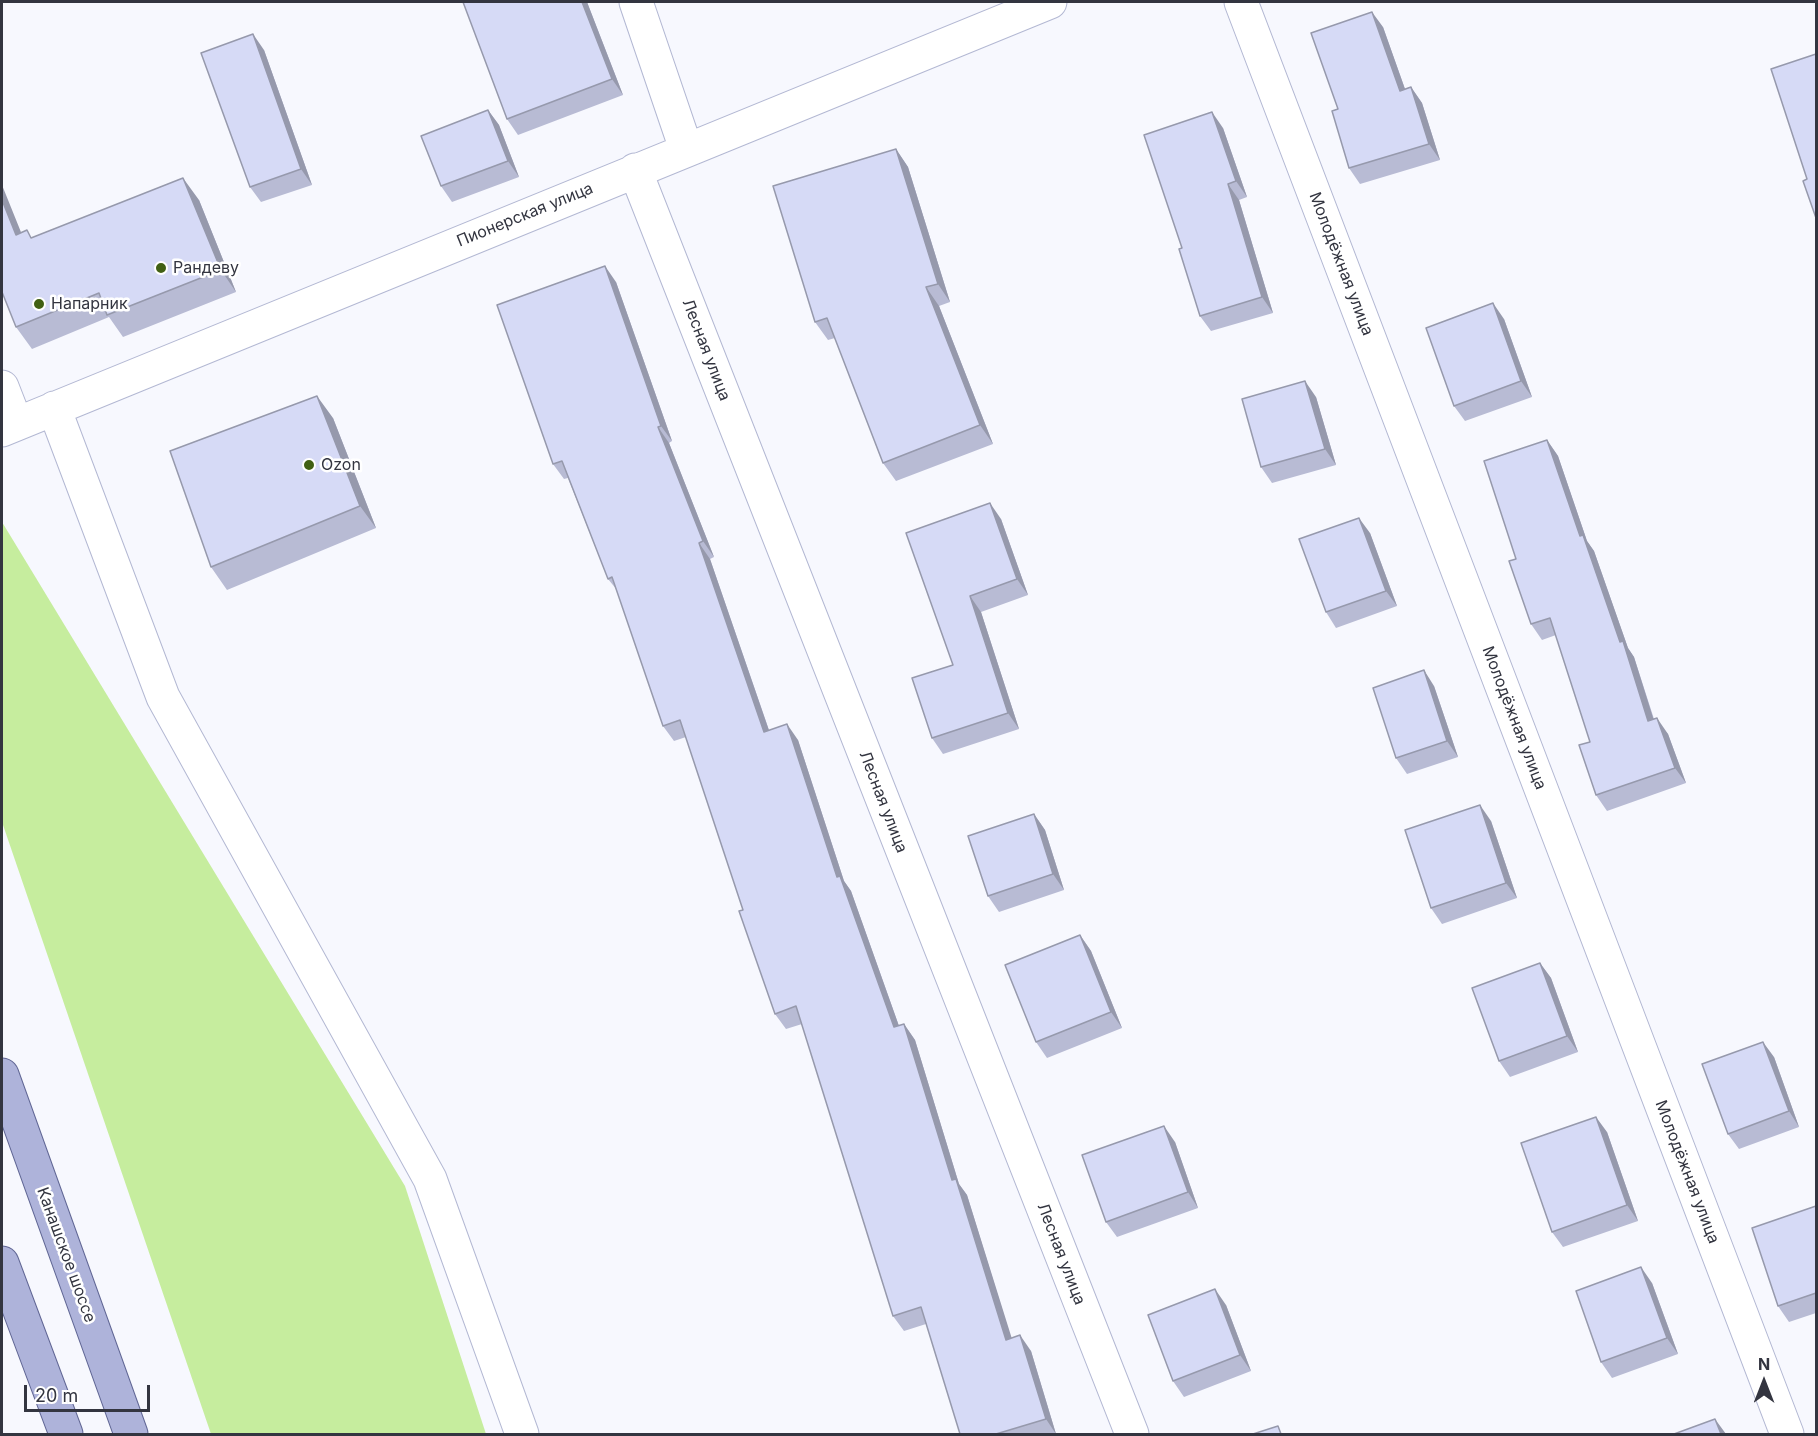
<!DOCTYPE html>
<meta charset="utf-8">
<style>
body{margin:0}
#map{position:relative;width:1818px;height:1436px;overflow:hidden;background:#f7f8fe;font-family:Inter,sans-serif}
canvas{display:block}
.frame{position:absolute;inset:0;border:3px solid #333540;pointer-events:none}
.north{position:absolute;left:1734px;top:1352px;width:60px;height:60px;-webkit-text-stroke:4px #fff;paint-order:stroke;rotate:0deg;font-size:16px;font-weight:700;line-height:24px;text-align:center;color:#333540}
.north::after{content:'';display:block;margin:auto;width:21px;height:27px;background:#333540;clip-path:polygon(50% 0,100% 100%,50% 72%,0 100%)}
.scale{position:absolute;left:24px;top:1385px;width:126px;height:27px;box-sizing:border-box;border:3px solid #333540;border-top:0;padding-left:8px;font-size:18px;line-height:21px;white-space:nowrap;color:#333540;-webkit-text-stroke:4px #fff;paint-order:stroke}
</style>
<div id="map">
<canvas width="1818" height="1436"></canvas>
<div class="frame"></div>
<div class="north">N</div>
<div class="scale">20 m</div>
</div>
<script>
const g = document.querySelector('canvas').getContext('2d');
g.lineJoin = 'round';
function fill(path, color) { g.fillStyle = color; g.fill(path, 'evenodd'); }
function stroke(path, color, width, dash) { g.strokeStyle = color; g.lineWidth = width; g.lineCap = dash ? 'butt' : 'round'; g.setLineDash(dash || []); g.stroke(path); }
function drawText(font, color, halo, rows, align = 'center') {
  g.font = font + ' Inter,sans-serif'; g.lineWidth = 5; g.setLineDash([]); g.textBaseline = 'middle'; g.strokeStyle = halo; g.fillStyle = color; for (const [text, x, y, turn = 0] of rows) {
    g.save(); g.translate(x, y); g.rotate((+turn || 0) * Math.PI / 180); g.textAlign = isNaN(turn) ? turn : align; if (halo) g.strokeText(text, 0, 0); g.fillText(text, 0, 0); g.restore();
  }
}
fill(new Path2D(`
 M 2,522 L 405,1186 L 486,1434 L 211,1434 L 2,822 Z`), '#c6ed9e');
const minor = new Path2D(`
 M 636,2 L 686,149
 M 1241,2 L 1787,1434
 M 635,170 L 1132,1434
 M 2,387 L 16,423
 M 54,408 L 163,697 L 430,1179 L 522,1434
 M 2,430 L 1050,2`);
const major = new Path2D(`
 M 2,1075 L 131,1434
 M 2,1263 L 66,1434`);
stroke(minor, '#b3b8d3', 35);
stroke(major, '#606694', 35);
stroke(minor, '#fff', 33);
stroke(major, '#aeb3da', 33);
fill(new Path2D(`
 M 587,2 L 623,95 L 518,135 L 507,119 Z
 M 1383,27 L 1405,89 L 1411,87 L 1422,103 L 1440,160 L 1360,184 L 1349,168 L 1338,109 Z
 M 264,50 L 312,185 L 261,202 L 250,187 Z
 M 488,110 L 499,125 L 519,177 L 452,202 L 441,186 Z
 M 1223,128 L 1247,197 L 1239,200 L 1273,313 L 1211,331 L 1200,316 L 1182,248 Z
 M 896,149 L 908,167 L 950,302 L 939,306 L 993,444 L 896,481 L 883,463 L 835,338 L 828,340 L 815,322 Z
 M 199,200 L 236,292 L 123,337 L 109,317 L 32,349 L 16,327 L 21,233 L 33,238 Z
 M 616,282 L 672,441 L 669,443 L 714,557 L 710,559 L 769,730 L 798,740 L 844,881 L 851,891 L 899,1026 L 904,1024 L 915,1040 L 959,1184 L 967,1195 L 1011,1338 L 1031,1351 L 1056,1434 L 960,1434 L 926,1324 L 904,1331 L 893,1316 L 802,1024 L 786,1029 L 775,1014 L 743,910 L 686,737 L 674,741 L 663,726 L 617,590 L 608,579 L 568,478 L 564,479 L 553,464 Z
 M 1504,319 L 1532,397 L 1465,421 L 1454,406 Z
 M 1316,397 L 1336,465 L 1272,483 L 1261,467 Z
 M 333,418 L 376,528 L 227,590 L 211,567 Z
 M 1547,440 L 1558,456 L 1587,541 L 1594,551 L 1628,648 L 1634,657 L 1654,719 L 1668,734 L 1686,783 L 1607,811 L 1596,795 L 1590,742 L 1556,635 L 1542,640 L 1531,624 L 1516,559 Z
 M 1001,519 L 1028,595 L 981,612 L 1019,729 L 943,754 L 932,738 L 953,665 L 906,533 Z
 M 1370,533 L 1397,606 L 1336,628 L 1326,612 Z
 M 1434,686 L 1458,757 L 1407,774 L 1396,758 Z
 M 1034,814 L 1045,830 L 1064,890 L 999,912 L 988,896 Z
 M 1491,821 L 1517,898 L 1442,924 L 1431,908 Z
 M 1080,935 L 1091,951 L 1122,1028 L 1047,1058 L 1036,1042 Z
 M 1540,963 L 1551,978 L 1578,1052 L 1510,1077 L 1499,1061 Z
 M 1774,1057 L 1799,1127 L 1739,1149 L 1728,1134 Z
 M 1607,1132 L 1638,1221 L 1563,1247 L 1552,1232 Z
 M 1175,1142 L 1198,1208 L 1117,1237 L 1106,1222 Z
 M 1816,1206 L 1816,1313 L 1789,1322 L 1778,1306 Z
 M 1652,1283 L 1678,1354 L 1612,1378 L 1601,1362 Z
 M 1226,1305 L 1251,1371 L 1184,1397 L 1173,1381 Z`), '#b8bbd4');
fill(new Path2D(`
 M 582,2 L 587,2 L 623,95 L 612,79 Z
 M 1372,12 L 1383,27 L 1411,106 L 1400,91 Z
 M 253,34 L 264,50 L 312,185 L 301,169 Z
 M 1411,87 L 1422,103 L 1440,160 L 1429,144 Z
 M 488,110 L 499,125 L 519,177 L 508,161 Z
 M 1212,112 L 1223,128 L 1247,197 L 1236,181 Z
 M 896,149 L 908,167 L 950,302 L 938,284 Z
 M 183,178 L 199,200 L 236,292 L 221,270 Z
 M 1228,184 L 1239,200 L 1273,313 L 1262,297 Z
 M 2,185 L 31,257 L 16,235 L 2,200 Z
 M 605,266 L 616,282 L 672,441 L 661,426 Z
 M 926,287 L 939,306 L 993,444 L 980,425 Z
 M 1493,303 L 1504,319 L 1532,397 L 1521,381 Z
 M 1305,381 L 1316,397 L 1336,465 L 1325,449 Z
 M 317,396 L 333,418 L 376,528 L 360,506 Z
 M 658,427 L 669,443 L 714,557 L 703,541 Z
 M 1547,440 L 1558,456 L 1587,541 L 1594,551 L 1628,648 L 1634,657 L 1659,737 L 1648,721 L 1620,642 L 1580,536 Z
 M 990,503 L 1001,519 L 1028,595 L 1017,579 Z
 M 1359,518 L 1370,533 L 1397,606 L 1386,591 Z
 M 699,543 L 710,559 L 775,748 L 764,732 Z
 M 970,596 L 981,612 L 1019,729 L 1008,713 Z
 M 1424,670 L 1434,686 L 1458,757 L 1447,741 Z
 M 1657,718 L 1668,734 L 1686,783 L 1675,768 Z
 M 787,724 L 798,740 L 844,881 L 851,891 L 905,1043 L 894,1027 L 837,877 Z
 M 1480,805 L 1491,821 L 1517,898 L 1506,883 Z
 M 1034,814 L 1045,830 L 1064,890 L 1053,874 Z
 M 1080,935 L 1091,951 L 1122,1028 L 1111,1012 Z
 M 1540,963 L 1551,978 L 1578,1052 L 1567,1036 Z
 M 904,1024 L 915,1040 L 959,1184 L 967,1195 L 1017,1355 L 1006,1340 L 952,1180 Z
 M 1763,1042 L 1774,1057 L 1799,1127 L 1789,1111 Z
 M 1596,1117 L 1607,1132 L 1638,1221 L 1627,1205 Z
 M 1164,1126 L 1175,1142 L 1198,1208 L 1188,1192 Z
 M 1641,1267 L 1652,1283 L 1678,1354 L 1667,1338 Z
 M 1215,1289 L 1226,1305 L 1251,1371 L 1240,1355 Z
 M 1020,1335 L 1031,1351 L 1056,1434 L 1046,1419 Z
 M 1715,1419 L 1726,1434 L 1721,1434 Z`), '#9699ac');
const building = new Path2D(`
 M 463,2 L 582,2 L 612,79 L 507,119 Z
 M 1372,12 L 1400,91 L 1411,87 L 1429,144 L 1349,168 L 1332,111 L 1338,109 L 1311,33 Z
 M 253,34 L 301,169 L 250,187 L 201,53 Z
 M 1816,54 L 1816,218 L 1803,181 L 1807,179 L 1771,69 Z
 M 488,110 L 508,161 L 441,186 L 421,136 Z
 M 1212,112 L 1236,181 L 1228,184 L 1262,297 L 1200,316 L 1179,249 L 1182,248 L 1144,135 Z
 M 896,149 L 938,284 L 926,287 L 980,425 L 883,463 L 827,318 L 815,322 L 773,186 Z
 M 183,178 L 221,270 L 107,315 L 99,293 L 16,327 L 2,292 L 2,200 L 16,235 L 27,230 L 31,238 Z
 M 605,266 L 661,426 L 658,427 L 703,541 L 699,543 L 764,732 L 787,724 L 837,877 L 840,876 L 894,1027 L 904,1024 L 952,1180 L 956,1179 L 1006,1340 L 1020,1335 L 1046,1419 L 996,1434 L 960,1434 L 921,1307 L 893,1316 L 796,1006 L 775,1014 L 739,911 L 743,910 L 680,720 L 663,726 L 612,577 L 608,579 L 562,461 L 553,464 L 497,305 Z
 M 1493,303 L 1521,381 L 1454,406 L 1426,328 Z
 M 1305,381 L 1325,449 L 1261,467 L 1242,399 Z
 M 317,396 L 360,506 L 211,567 L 170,451 Z
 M 1547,440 L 1580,536 L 1583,535 L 1620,642 L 1623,641 L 1648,721 L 1657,718 L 1675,768 L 1596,795 L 1579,745 L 1590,742 L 1550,618 L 1531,624 L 1509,561 L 1516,559 L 1484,461 Z
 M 990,503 L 1017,579 L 970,596 L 1008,713 L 932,738 L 912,678 L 953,665 L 906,533 Z
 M 1359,518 L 1386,591 L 1326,612 L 1299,539 Z
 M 1424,670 L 1447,741 L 1396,758 L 1373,688 Z
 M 1480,805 L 1506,883 L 1431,908 L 1405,830 Z
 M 1034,814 L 1053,874 L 988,896 L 968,836 Z
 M 1080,935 L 1111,1012 L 1036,1042 L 1005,965 Z
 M 1540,963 L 1567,1036 L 1499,1061 L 1472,988 Z
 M 1763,1042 L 1789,1111 L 1728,1134 L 1702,1064 Z
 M 1596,1117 L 1627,1205 L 1552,1232 L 1521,1143 Z
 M 1164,1126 L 1188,1192 L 1106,1222 L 1082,1155 Z
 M 1816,1206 L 1816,1293 L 1778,1306 L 1752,1228 Z
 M 1641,1267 L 1667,1338 L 1601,1362 L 1576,1291 Z
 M 1215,1289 L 1240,1355 L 1173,1381 L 1148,1315 Z
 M 1715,1419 L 1721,1434 L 1674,1434 Z
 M 1278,1426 L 1281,1434 L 1253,1434 Z`);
fill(building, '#d6daf6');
stroke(building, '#9699ac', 1.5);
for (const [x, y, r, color] of [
 [161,268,6,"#416014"],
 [39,304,6,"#416014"],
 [309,465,6,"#416014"]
]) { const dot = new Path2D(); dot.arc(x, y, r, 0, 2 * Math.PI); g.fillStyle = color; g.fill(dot); stroke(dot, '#fff', 2); }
drawText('16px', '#333540', '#fff', [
 ["Пионерская улица",525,215,-22],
 ["Молодёжная улица",1341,264,69],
 ["Лесная улица",706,350,69],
 ["Молодёжная улица",1514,718,69],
 ["Лесная улица",883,802,69],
 ["Молодёжная улица",1687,1172,69],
 ["Лесная улица",1061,1254,69],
 ["Канашское шоссе",66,1255,70]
]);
drawText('16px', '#333540', '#fff', [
 ["Рандеву",173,268],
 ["Напарник",51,304],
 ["Ozon",321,465]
], 'left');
</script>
